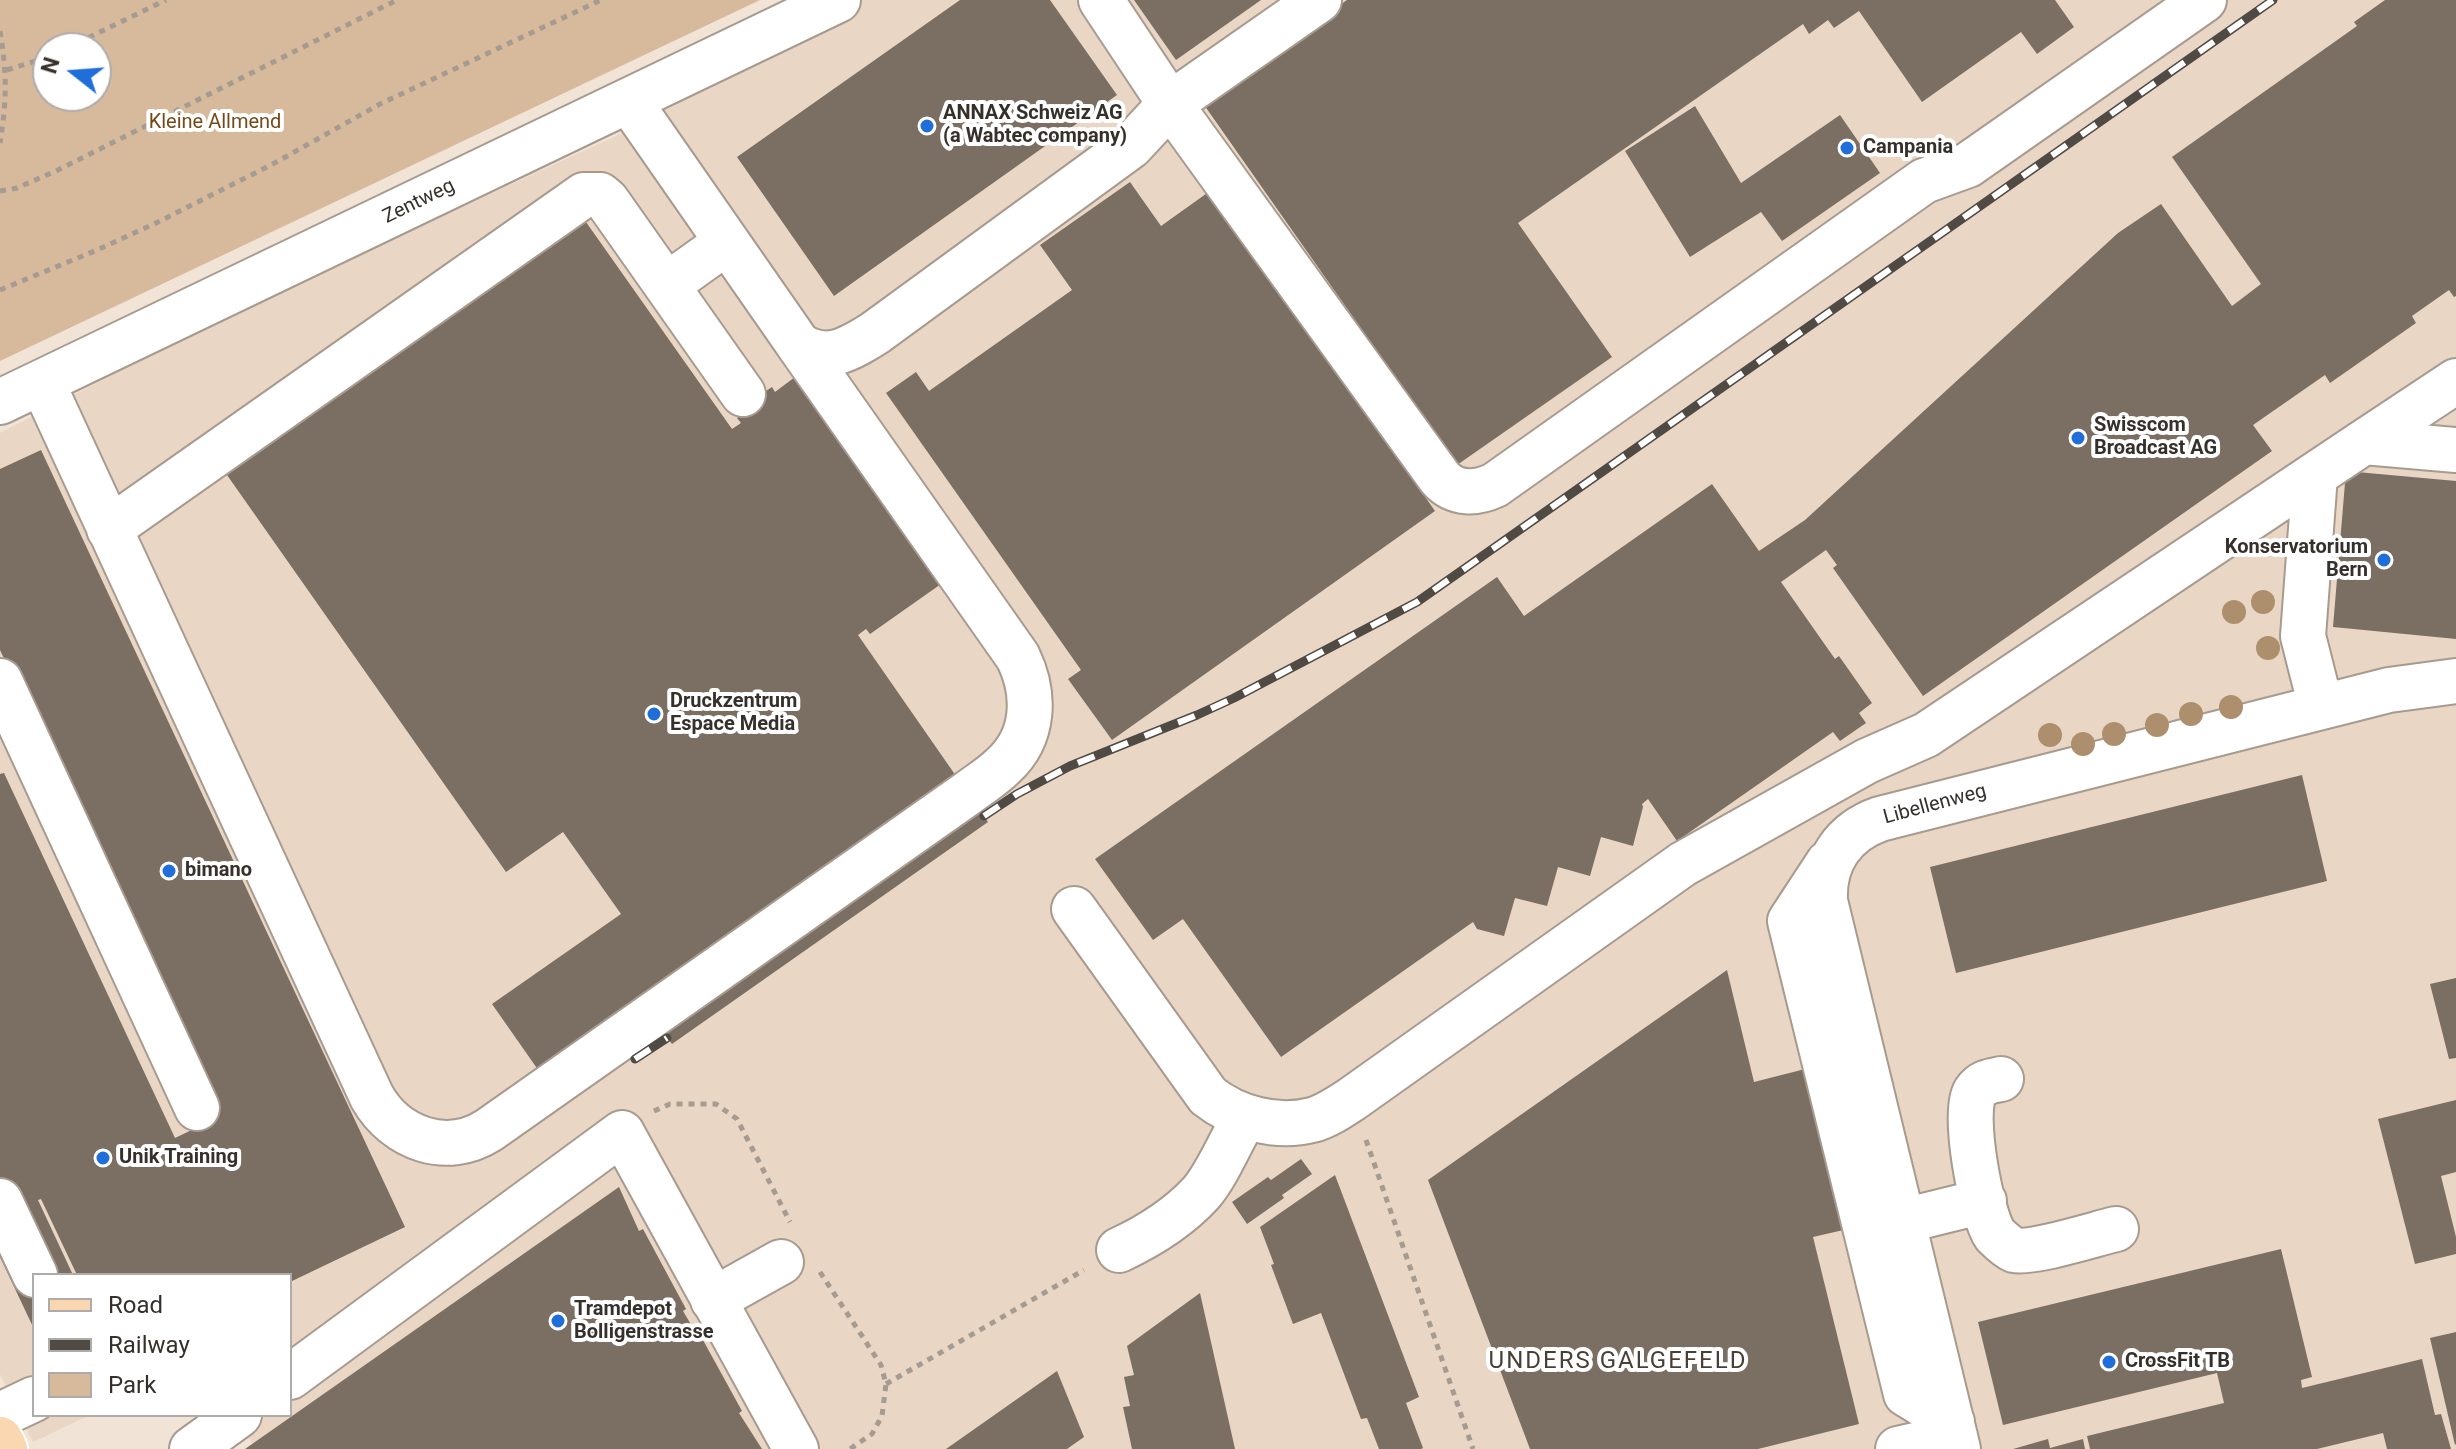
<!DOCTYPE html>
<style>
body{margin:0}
#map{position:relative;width:2456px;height:1449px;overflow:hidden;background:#f1e3d6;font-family:Roboto,sans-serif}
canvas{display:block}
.legend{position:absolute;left:32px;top:1273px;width:260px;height:144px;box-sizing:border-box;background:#fff;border:2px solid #aeacaa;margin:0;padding:10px 14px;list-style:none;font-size:24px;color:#35302b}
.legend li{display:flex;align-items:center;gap:16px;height:40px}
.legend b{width:40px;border:2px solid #aeacaa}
.north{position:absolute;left:32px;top:32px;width:80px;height:80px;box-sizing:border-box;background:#fff;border:2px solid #aeacaa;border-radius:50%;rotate:287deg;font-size:22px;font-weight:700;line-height:32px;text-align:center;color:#35302b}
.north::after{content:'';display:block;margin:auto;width:28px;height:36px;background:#1f6ed9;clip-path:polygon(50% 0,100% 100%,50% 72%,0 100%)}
</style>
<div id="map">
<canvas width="2456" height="1449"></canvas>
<ul class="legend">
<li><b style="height:10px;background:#fad6b1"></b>Road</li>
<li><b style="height:10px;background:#504a44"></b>Railway</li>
<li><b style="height:22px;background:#d7b99c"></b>Park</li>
</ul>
<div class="north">N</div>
</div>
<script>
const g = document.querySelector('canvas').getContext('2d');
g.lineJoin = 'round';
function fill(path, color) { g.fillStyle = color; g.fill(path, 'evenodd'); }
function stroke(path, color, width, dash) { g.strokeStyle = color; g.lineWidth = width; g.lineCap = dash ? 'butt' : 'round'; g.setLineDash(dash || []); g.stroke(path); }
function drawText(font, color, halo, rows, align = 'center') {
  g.font = font + ' Roboto,sans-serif'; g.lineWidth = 8; g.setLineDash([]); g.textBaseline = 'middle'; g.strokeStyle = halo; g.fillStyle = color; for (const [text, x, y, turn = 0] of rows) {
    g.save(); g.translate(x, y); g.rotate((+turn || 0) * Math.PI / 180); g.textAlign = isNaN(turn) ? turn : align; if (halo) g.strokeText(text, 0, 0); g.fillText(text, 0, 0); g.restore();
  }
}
fill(new Path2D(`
 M 863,0 L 2456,0 L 2456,1449 L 255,1449 L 236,1415 L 290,1415 L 290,1275 L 34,1275 L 34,1415 L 90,1415 L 33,1442 L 0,1374 L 0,433 L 127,367 L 401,235 L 631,129 Z`), '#ead6c4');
fill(new Path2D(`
 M 0,0 L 760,0 L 0,361 ZM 48,48 L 96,48 L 96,96 L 48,96 Z`), '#d7b99c');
fill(new Path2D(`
 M 960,0 L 1050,0 L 1117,95 L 834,296 L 737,157 Z
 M 1134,0 L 1261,0 L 1176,60 Z
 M 1347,0 L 2055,0 L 2074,27 L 2037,54 L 2021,32 L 1922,102 L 1859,11 L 1834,28 L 1828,20 L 1809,34 L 1803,24 L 1518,223 L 1612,357 L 1457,465 L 1202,102 Z
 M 2385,0 L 2456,0 L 2456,296 L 2454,297 L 2449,290 L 2412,316 L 2416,323 L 2330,383 L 2325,375 L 2253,425 L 2272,451 L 1923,696 L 1833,568 L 1837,565 L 1826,550 L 1781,582 L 1835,659 L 1839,656 L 1872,703 L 1859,713 L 1866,723 L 1840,741 L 1833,732 L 1677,841 L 1648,799 L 1642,804 L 1643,807 L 1633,846 L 1601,837 L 1590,876 L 1558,867 L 1547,906 L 1515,898 L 1504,936 L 1477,929 L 1473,922 L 1281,1057 L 1183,919 L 1153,940 L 1095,859 L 1497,577 L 1524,616 L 1712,484 L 1759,551 L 1805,520 L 2118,233 L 2161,204 L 2232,306 L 2261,284 L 2172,157 L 2357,26 L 2354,22 Z
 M 1695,106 L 1741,183 L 1840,115 L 1880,173 L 1782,241 L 1761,212 L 1690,257 L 1625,151 Z
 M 1130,182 L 1161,226 L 1210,191 L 1435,511 L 1112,740 L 1068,679 L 1081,670 L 886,393 L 916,372 L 929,391 L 1072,290 L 1040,245 Z
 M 586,222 L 732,429 L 741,423 L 737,418 L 763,400 L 760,395 L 772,387 L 775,392 L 795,377 L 941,584 L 870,634 L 866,629 L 858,635 L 988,822 L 672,1044 L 664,1033 L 562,1104 L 492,1004 L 621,914 L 563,832 L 506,872 L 227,475 Z
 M 41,450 L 405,1227 L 290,1282 L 290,1275 L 77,1275 L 41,1199 L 38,1200 L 73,1275 L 34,1275 L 34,1329 L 0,1257 L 0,774 L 4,773 L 175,1138 L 219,1117 L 0,650 L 0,469 Z
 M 2346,471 L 2456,481 L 2456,639 L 2333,627 Z
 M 2302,775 L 2327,881 L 1956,973 L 1930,867 Z
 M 1727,970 L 1754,1082 L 1813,1067 L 1852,1228 L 1813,1237 L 1859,1424 L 1758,1449 L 1530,1449 L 1428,1180 Z
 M 2456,978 L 2456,1058 L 2449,1059 L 2430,984 Z
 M 2456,1100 L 2456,1172 L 2441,1176 L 2456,1237 L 2456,1254 L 2415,1264 L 2378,1119 Z
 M 1301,1159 L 1312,1174 L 1282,1195 L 1284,1198 L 1247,1224 L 1232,1202 L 1268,1177 L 1271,1180 Z
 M 1335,1175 L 1419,1397 L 1406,1403 L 1423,1448 L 1421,1449 L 1379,1449 L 1367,1418 L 1361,1419 L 1321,1313 L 1293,1324 L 1271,1265 L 1274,1264 L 1260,1227 Z
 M 619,1187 L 639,1231 L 643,1229 L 686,1309 L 683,1311 L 696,1333 L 698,1331 L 742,1411 L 739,1413 L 762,1449 L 245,1449 Z
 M 2281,1249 L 2312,1377 L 2301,1380 L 2302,1388 L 2422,1359 L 2435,1415 L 2441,1414 L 2451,1449 L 2387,1449 L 2383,1433 L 2317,1449 L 2090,1449 L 2087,1436 L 2224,1403 L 2217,1373 L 2003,1425 L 1978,1322 Z
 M 1200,1293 L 1235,1449 L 1132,1449 L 1123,1407 L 1130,1406 L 1124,1377 L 1134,1375 L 1127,1346 Z
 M 2456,1332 L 2456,1444 L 2455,1445 L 2430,1338 Z
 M 1057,1371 L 1084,1437 L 1067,1449 L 946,1449 Z
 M 2048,1439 L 2050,1448 L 2083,1439 L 2085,1449 L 2013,1449 Z`), '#7b6f63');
const minor = new Path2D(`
 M 1101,0 L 1170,104 L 1440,478 C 1455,495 1476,494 1495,485 L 1924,181 L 1968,165 L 2204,0
 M 629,101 L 798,344 C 825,364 850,349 875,333 L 1131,146 L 1170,104 L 1319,0
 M 667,285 L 727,242
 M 42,382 L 372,1097 C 396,1139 447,1157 489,1130 L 968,793 C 980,784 993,776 1003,766 C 1035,737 1036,694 1018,657 L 798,344
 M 0,402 L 838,0
 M 2364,442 L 2456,381
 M 2315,475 L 2303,636 L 2321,707
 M 109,529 L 584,195 L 600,195 L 607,201 L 743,394
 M 0,681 L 197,1108
 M 1828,863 L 1790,921 L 1906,1394 L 1952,1422
 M 1074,909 L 1208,1096 C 1236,1118 1276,1129 1312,1120 C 1325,1117 1340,1107 1352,1099 L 1683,864 L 1867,761 L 1926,735 L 2364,442 L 2456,450
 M 2001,1079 C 1990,1081 1982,1082 1975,1092 C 1962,1112 1981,1215 1995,1235 C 1999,1239 2009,1248 2014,1250 C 2033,1254 2095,1234 2116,1229
 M 0,1201 L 35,1275
 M 1903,1221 L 1984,1201
 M 1119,1250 C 1149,1236 1179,1217 1201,1193 C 1217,1175 1232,1138 1245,1117
 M 713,1300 L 781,1262
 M 290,1377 L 622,1133 L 796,1449
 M 0,1415 L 34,1399
 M 192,1449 L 239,1415
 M 1898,1449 L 1955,1436
 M 1958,1449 L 1825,901 C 1823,862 1843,832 1880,819 L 2389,690 L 2456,681`);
const major = new Path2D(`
 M 0,1439 L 5,1449`);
stroke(minor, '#a79a8e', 48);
stroke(major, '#fff', 48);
stroke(new Path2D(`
 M 0,31 C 7,73 7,100 0,143
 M 67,48 L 166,0
 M 7,70 L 48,57
 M 0,191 L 17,188 L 58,170 L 397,0
 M 0,290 L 97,250 L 156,223 L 271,165 L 380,104 L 601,0
 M 654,1111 L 670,1104 L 716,1104 L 737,1119 L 790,1222
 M 1366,1140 L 1473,1449
 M 820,1272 L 881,1365 L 886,1384 L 882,1416 L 872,1434 L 850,1449
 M 886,1384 L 1084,1270`), '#a59b91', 5, [6, 6]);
stroke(minor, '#fff', 44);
stroke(major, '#fad6b1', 44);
const rail = new Path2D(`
 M 984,816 L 1017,794 L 1070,766 L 1197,715 L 1234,698 L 1417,602 L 2273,0
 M 635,1059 L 667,1038`);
stroke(rail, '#504a44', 9);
stroke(rail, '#fff', 6, [18]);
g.fillStyle = '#ad8f6e';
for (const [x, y] of [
 [2263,602],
 [2234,612],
 [2268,648],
 [2231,707],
 [2191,714],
 [2157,725],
 [2114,734],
 [2050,735],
 [2083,744]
]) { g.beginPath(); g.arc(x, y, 12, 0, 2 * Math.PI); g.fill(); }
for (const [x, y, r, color] of [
 [927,126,8,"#1f6ed9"],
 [1847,148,8,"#1f6ed9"],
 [2078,438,8,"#1f6ed9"],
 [2384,560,8,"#1f6ed9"],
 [654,714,8,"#1f6ed9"],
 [169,871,8,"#1f6ed9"],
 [103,1158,8,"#1f6ed9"],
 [558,1321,8,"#1f6ed9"],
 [2109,1362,8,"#1f6ed9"]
]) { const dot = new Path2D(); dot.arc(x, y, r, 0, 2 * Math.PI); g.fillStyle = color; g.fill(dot); stroke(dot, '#fff', 3); }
drawText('bold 20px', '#35302b', '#fff', [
 ["ANNAX Schweiz AG",943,114],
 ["(a Wabtec company)",943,137],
 ["Campania",1863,148],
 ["Swisscom",2094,426],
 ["Broadcast AG",2094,449],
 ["Konservatorium",2368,548,"right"],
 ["Bern",2368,571,"right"],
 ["Druckzentrum",670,702],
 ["Espace Media",670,725],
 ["bimano",185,871],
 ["Unik Training",119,1158],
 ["Tramdepot",574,1310],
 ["Bolligenstrasse",574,1333],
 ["CrossFit TB",2125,1362]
], 'left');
drawText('20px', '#754a19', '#fff', [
 ["Kleine Allmend",215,123]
]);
drawText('20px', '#35302b', '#fff', [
 ["Zentweg",419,202,-26],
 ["Libellenweg",1935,805,-15]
]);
g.letterSpacing = '2px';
drawText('24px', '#4a3f34', '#fff', [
 ["UNDERS GALGEFELD",1618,1362]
]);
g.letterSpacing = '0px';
</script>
